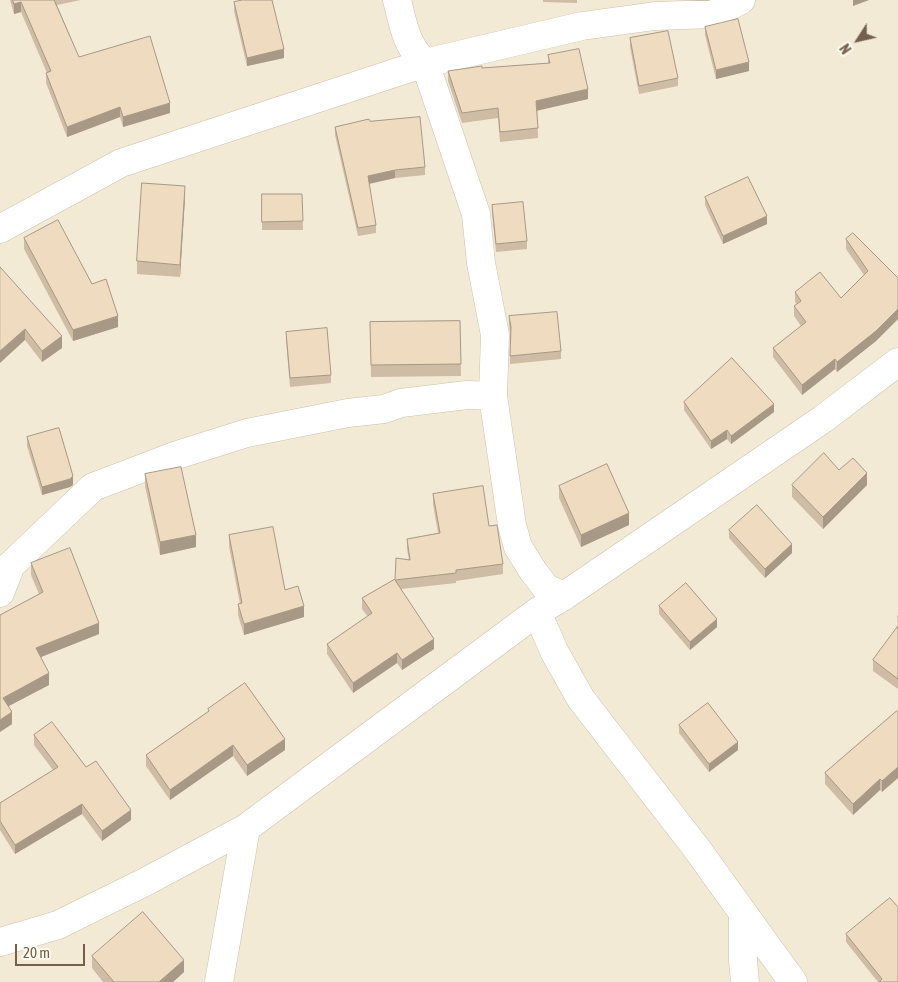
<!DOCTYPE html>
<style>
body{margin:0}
#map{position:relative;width:898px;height:982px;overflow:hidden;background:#fbf7e7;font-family:"Asap Condensed",sans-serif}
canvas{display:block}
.north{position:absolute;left:833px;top:15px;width:50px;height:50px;-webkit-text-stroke:4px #fefaed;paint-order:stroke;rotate:235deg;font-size:14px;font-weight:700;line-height:20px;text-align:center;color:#74614d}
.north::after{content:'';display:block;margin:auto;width:18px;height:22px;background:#74614d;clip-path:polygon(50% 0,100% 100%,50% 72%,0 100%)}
.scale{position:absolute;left:15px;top:944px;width:70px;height:22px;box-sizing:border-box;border:2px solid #74614d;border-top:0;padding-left:6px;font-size:15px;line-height:18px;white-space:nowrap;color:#74614d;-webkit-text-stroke:4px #fefaed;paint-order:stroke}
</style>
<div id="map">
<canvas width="898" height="982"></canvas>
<div class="north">N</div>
<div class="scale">20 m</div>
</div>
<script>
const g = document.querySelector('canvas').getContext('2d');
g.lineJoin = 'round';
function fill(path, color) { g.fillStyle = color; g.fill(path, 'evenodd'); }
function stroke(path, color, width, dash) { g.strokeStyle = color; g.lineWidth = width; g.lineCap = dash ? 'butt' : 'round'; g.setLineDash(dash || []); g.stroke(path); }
fill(new Path2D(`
 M 0,0 L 898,0 L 898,982 L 0,982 Z`), '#f3ead6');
const minor = new Path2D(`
 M 397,0 C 403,24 406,46 425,63 L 476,214 L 481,263 L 495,335 L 493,396 L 512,525 L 518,547 L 533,571 L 546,588 L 564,596
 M 0,229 L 121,163 L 425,63 L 582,26 L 655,16 L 714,14 L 741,0
 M 0,593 L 11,565 L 93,487 L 177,455 L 247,433 L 348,413 L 384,409 L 401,403 L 467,395 L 493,396
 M 537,612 L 555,653 L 581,699 L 697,849 L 743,913 L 743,961 L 745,982
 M 743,913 L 793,982
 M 0,942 L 58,925 L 145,882 L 246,828 L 537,612 L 564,596 L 823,419 L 898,362
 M 219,982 L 246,828`);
stroke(minor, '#cdc0ae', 29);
stroke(minor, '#fff', 28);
fill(new Path2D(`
 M 10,0 L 81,0 L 57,5 L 79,57 L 170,113 L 123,127 L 120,117 L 67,137 L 46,83 L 46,73 L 47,73 L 21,12 L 14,14 Z
 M 543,0 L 577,0 L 577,3 L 543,2 Z
 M 234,2 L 284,58 L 247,66 L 234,11 Z
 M 705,27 L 749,71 L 716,79 L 705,35 Z
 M 630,38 L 678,78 L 678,86 L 639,94 L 630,47 Z
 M 548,55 L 588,99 L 537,110 L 538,138 L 500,142 L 498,118 L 462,123 L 448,81 L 448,71 L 548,63 Z
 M 370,121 L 425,167 L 425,175 L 395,178 L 369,184 L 376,225 L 376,233 L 358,236 L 335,135 L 335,127 Z
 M 262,194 L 302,194 L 303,230 L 262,230 Z
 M 705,197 L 767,224 L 723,244 L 705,205 Z
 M 185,198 L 180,277 L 137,274 L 137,261 Z
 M 492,205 L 527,241 L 527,249 L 496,252 L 492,213 Z
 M 24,238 L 92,284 L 118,327 L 73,341 L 24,249 Z
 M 846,239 L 898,278 L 898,319 L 876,341 L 837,372 L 835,369 L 802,395 L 773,357 L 773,348 L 801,326 L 794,316 L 794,306 L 797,304 L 795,302 L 795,292 L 841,298 L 864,275 L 846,249 Z
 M 0,267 L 62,348 L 42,362 L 25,340 Z
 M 509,316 L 561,351 L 561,359 L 510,364 L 510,334 L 509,325 Z
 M 460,321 L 461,376 L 371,377 L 370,322 Z
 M 286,332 L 331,375 L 331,383 L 290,387 L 286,340 Z
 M 684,402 L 774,412 L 731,444 L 727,439 L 711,449 L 684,410 Z
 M 27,437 L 73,485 L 70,487 L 42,495 L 27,446 Z
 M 839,470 L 867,485 L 823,529 L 792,497 L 792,485 Z
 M 145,474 L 196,547 L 160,555 L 145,486 Z
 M 559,486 L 629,525 L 581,547 L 559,498 Z
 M 433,494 L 489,526 L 503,564 L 503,574 L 456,581 L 456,583 L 401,589 L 434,649 L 402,670 L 397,663 L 353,693 L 327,654 L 327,644 L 368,617 L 362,609 L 362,598 L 395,579 L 409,560 L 407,549 L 407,539 L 438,533 L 433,504 Z
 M 729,530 L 792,553 L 765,578 L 729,538 Z
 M 229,535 L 285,590 L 304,617 L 244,635 L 238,615 L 238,604 L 240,604 L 229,546 Z
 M 31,563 L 99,634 L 41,657 L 49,685 L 9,706 L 12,724 L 0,732 L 0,615 L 39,594 L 31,575 Z
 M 659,606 L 717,627 L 690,650 L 659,614 Z
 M 898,615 L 898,689 L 873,671 L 873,660 L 898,627 L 897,616 Z
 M 208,709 L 285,750 L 247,776 L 233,756 L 170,800 L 146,766 L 146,755 L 208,712 Z
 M 897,711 L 882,792 L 880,790 L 853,815 L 825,784 L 825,773 Z
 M 679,725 L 738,750 L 709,772 L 679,733 Z
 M 34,735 L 86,767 L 131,820 L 102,841 L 82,814 L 15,854 L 0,830 L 0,803 L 53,770 L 34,745 Z
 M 846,934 L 898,982 L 878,982 L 846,942 Z
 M 92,956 L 184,972 L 173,982 L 103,982 L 92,968 Z`), '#cebca5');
fill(new Path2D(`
 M 853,0 L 869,0 L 853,6 Z
 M 21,2 L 21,12 L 14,14 L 14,4 Z
 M 284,49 L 284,58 L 247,66 L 247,58 Z
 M 749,62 L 749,71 L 716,79 L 716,70 Z
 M 588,89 L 588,99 L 536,111 L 536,101 Z
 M 170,103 L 170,113 L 123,127 L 123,117 Z
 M 120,107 L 120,117 L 67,137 L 67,127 Z
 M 395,170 L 395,178 L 368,184 L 368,176 Z
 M 185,186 L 185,198 L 180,277 L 180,265 Z
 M 767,216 L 767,224 L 723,244 L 723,236 Z
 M 898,309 L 898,319 L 876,341 L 837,372 L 837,362 Z
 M 118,316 L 118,327 L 73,341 L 73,330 Z
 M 25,329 L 25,340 L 0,363 L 0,351 Z
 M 62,336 L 62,348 L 42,362 L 42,351 Z
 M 835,359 L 835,369 L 802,395 L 802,385 Z
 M 774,404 L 774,412 L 731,444 L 731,436 Z
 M 727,430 L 727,439 L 711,449 L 711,441 Z
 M 867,473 L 867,485 L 823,529 L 823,517 Z
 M 73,476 L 73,485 L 70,487 L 42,495 L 42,487 Z
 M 629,513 L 629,525 L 581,547 L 581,535 Z
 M 196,535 L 196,547 L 160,555 L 160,542 Z
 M 792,544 L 792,553 L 765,578 L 765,569 Z
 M 304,606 L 304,617 L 244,635 L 244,624 Z
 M 717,619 L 717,627 L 690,650 L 690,642 Z
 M 99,623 L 99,634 L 36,659 L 36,648 Z
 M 434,639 L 434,649 L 402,670 L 402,660 Z
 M 397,653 L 397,663 L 353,693 L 353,683 Z
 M 49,673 L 49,685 L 3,709 L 3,698 Z
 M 12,712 L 12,724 L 0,732 L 0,720 Z
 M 285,739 L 285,750 L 247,776 L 247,765 Z
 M 738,742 L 738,750 L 709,772 L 709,764 Z
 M 233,745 L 233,756 L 170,800 L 170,790 Z
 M 898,767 L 898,778 L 882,792 L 882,781 Z
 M 880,779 L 880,790 L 853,815 L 853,804 Z
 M 82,804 L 82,814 L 15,854 L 15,845 Z
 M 131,810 L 131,820 L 102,841 L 102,831 Z
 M 184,960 L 184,972 L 173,982 L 159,982 Z`), '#a79986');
const building = new Path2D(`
 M 13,0 L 54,0 L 79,57 L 150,36 L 170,103 L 123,117 L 120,107 L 67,127 L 46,73 L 51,71 L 21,2 L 14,4 Z
 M 243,0 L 272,0 L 284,49 L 247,58 L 234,2 Z
 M 738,19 L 749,62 L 716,70 L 705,27 Z
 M 668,31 L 678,78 L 639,86 L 630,38 Z
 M 579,49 L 588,89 L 536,101 L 538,128 L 500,132 L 498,108 L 462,113 L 448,71 L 482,66 L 482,68 L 550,63 L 548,55 Z
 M 420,117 L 425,167 L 395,170 L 368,176 L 376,225 L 358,228 L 335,127 L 369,119 L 370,121 Z
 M 748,177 L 767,216 L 723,236 L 705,197 Z
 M 142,183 L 185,186 L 180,265 L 137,261 Z
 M 262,194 L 302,194 L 303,221 L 262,222 Z
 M 523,202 L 527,241 L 496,244 L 492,205 Z
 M 58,220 L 92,284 L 106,279 L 118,316 L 73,330 L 24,238 Z
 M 853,233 L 898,278 L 898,309 L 876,331 L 837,362 L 835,359 L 802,385 L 773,348 L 806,322 L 794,306 L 801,301 L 795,292 L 820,272 L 841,298 L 868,271 L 846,239 Z
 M 0,267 L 62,336 L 42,351 L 25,329 L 0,351 Z
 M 557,312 L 561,351 L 510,356 L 511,327 L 509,316 Z
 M 460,321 L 461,364 L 371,365 L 370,322 Z
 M 327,328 L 331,375 L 290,378 L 286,332 Z
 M 732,358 L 774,404 L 731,436 L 727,430 L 711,441 L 684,402 Z
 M 59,428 L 73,476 L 70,479 L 42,487 L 27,437 Z
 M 824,453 L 839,470 L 853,458 L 867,473 L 823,517 L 792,485 Z
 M 607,464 L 629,513 L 581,535 L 559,486 Z
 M 181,467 L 196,535 L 160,542 L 145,474 Z
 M 483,486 L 489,526 L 497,525 L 503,564 L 456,570 L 456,573 L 395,580 L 434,639 L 402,660 L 397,653 L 353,683 L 327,644 L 372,613 L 362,598 L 395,579 L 396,558 L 410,560 L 407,539 L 440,533 L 433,494 Z
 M 757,505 L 792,544 L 765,569 L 729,530 Z
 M 273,527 L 285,590 L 298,586 L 304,606 L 244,624 L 238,604 L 242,603 L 229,535 Z
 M 70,548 L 99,623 L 36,648 L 49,673 L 3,698 L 12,712 L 0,720 L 0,615 L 43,592 L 31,563 Z
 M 686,583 L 717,619 L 690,642 L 659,606 Z
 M 898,626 L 898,679 L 873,660 Z
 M 245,683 L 285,739 L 247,765 L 233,745 L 170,790 L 146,755 L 209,711 L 208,709 Z
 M 708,703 L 738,742 L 709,764 L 679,725 Z
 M 897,711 L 898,712 L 898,767 L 882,781 L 880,779 L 853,804 L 825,773 Z
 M 52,722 L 86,767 L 96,761 L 131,810 L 102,831 L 82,804 L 15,845 L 0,821 L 0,803 L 58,767 L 34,735 Z
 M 890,898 L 898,907 L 898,982 L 879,982 L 882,979 L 846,934 Z
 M 143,912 L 184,960 L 159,982 L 114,982 L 92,956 Z`);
fill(building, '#efdbc0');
stroke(building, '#a79986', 1);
</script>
